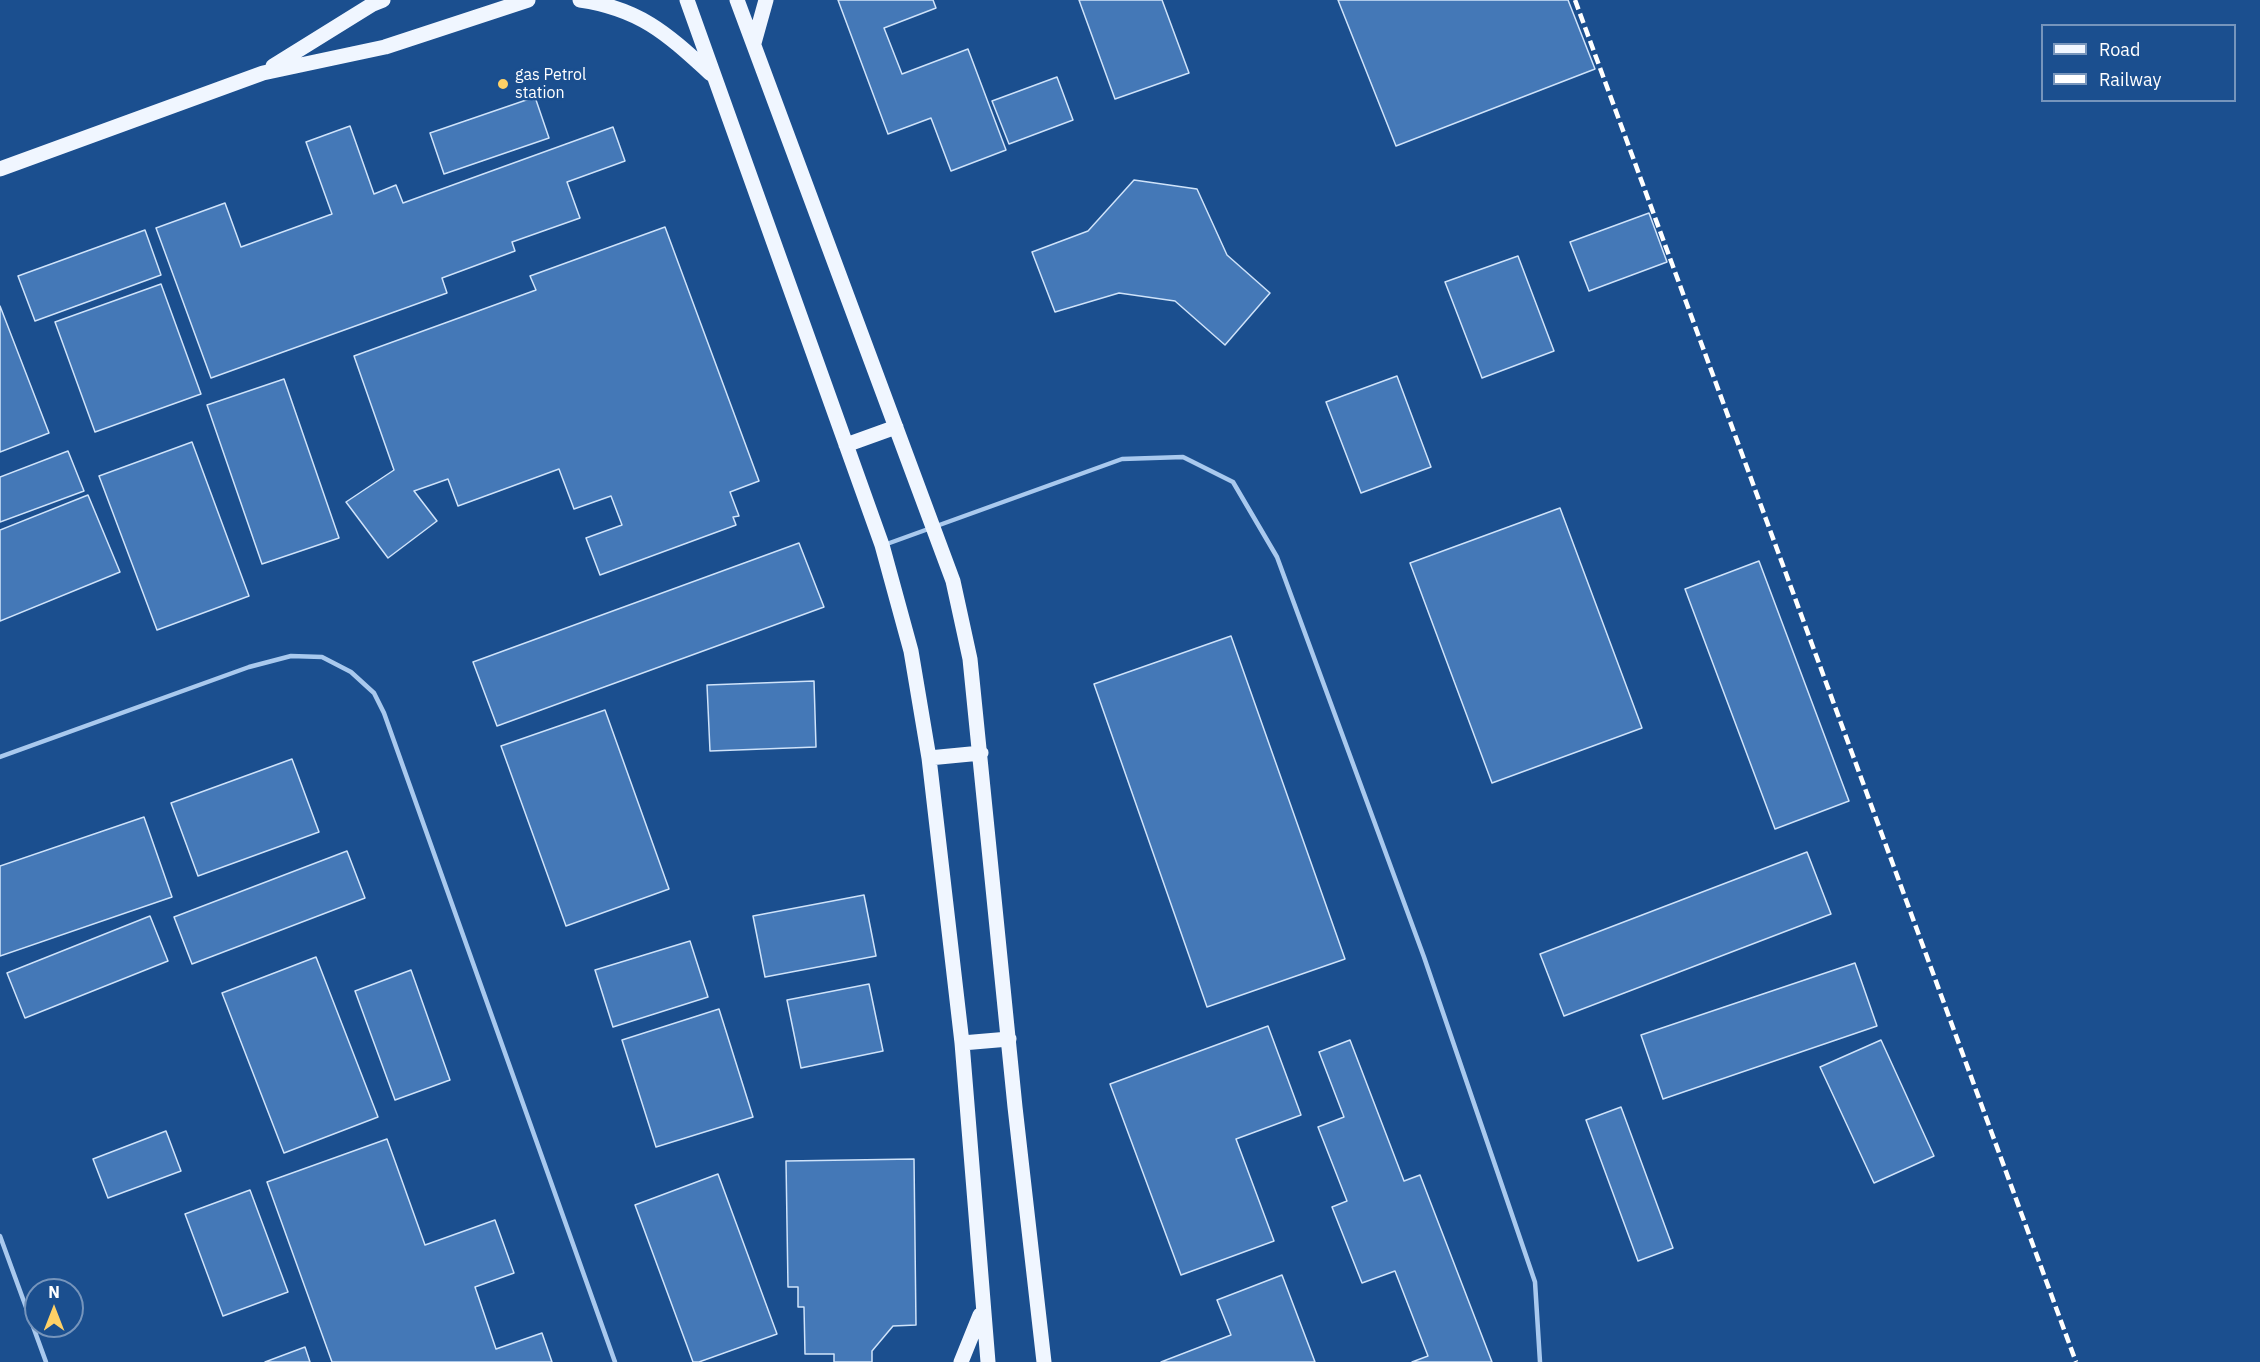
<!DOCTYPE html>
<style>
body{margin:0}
#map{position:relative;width:2260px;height:1362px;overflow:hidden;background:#1b4f8f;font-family:"IBM Plex Sans",sans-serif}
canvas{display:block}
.legend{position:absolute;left:2041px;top:24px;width:195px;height:78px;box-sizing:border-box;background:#1b4f8f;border:2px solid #7695bc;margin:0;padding:8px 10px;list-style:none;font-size:18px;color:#fff}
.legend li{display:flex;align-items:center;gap:12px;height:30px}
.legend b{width:30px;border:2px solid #7695bc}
.north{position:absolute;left:24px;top:1278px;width:60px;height:60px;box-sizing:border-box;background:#1b4f8f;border:2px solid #7695bc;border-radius:50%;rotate:0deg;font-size:16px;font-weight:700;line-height:24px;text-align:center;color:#fff}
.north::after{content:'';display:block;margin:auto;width:21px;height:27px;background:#ffd166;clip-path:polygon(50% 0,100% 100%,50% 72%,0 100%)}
</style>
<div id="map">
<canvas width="2260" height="1362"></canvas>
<ul class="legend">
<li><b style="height:8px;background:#f0f6ff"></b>Road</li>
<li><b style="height:8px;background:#fff"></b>Railway</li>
</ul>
<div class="north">N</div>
</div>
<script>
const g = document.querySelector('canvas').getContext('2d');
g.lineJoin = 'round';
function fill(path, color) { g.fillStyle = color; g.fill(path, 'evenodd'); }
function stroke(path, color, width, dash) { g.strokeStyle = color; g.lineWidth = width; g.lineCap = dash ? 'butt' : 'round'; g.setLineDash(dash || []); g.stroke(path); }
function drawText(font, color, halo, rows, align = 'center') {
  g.font = font + ' "IBM Plex Sans",sans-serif'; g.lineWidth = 5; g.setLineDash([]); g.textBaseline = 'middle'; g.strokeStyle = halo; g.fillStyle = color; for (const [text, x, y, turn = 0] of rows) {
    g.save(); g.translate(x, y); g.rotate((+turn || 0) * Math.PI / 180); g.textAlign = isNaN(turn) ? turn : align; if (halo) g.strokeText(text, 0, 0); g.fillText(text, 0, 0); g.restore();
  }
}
const building = new Path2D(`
 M 838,0 L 933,0 L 936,8 L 884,28 L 902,74 L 968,49 L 1006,150 L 951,171 L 931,118 L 888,134 Z
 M 1079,0 L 1162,0 L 1189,73 L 1115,99 Z
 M 1338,0 L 1568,0 L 1595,69 L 1396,146 Z
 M 1057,77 L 1073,120 L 1009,144 L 992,101 Z
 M 535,97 L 549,138 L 444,174 L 430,133 Z
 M 350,126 L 374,194 L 396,185 L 403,203 L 613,127 L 625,161 L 567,182 L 580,218 L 512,242 L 515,251 L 442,278 L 447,293 L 211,378 L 156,228 L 225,203 L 241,247 L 332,214 L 306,142 Z
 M 1134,180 L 1197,189 L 1227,255 L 1270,293 L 1225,345 L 1175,301 L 1119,293 L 1055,312 L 1032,252 L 1088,231 Z
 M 1649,213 L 1667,262 L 1589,291 L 1570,242 Z
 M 665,227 L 759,481 L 730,492 L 739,516 L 733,517 L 736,525 L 600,575 L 586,538 L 622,525 L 611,496 L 574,509 L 559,469 L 458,506 L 448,479 L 414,491 L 437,521 L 388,558 L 346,502 L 394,470 L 354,356 L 536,290 L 530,276 Z
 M 145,230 L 161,275 L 35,321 L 18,276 Z
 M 1518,256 L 1554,351 L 1482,378 L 1445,282 Z
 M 161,284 L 201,394 L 95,432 L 55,322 Z
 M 0,306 L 49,433 L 0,452 Z
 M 1397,376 L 1431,467 L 1361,493 L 1326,402 Z
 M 284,379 L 339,538 L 262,564 L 207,405 Z
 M 192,442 L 249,596 L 157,630 L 99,476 Z
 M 68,451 L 84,491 L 0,522 L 0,477 Z
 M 88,495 L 120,572 L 0,621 L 0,530 Z
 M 1560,508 L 1642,728 L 1492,783 L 1410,563 Z
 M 799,543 L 824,607 L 497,726 L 473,662 Z
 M 1759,561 L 1849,801 L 1775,829 L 1685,589 Z
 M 1231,636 L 1345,959 L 1207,1007 L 1094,684 Z
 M 814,681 L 816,747 L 710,751 L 707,685 Z
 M 605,710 L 669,889 L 566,926 L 501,746 Z
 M 292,759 L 319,832 L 198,876 L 171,803 Z
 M 144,817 L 172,897 L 0,956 L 0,866 Z
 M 347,851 L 365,898 L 192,964 L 174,917 Z
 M 1807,852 L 1831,914 L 1564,1016 L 1540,954 Z
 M 864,895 L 876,956 L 765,977 L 753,916 Z
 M 150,916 L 168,961 L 25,1018 L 7,973 Z
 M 690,941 L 708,997 L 613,1027 L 595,970 Z
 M 316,957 L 378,1117 L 284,1153 L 222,993 Z
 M 1855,963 L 1877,1026 L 1663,1099 L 1641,1035 Z
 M 411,970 L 450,1080 L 395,1100 L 355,991 Z
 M 869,984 L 883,1051 L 801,1068 L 787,1000 Z
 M 719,1009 L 753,1117 L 656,1147 L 622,1040 Z
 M 1268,1026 L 1301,1115 L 1236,1139 L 1274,1241 L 1181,1275 L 1110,1084 Z
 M 1350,1040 L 1404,1181 L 1420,1175 L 1492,1362 L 1412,1362 L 1428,1356 L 1395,1271 L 1362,1283 L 1332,1207 L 1347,1201 L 1318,1127 L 1344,1117 L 1319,1052 Z
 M 1881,1040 L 1934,1156 L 1874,1183 L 1820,1067 Z
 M 1621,1107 L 1673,1248 L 1638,1261 L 1586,1120 Z
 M 166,1131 L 181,1171 L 108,1198 L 93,1159 Z
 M 387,1139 L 425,1245 L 495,1220 L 514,1273 L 475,1287 L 496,1349 L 542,1333 L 552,1362 L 332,1362 L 267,1182 Z
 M 914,1159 L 916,1325 L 893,1326 L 872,1351 L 872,1362 L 834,1362 L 834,1354 L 805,1354 L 804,1307 L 798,1307 L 798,1287 L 788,1287 L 786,1161 Z
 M 718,1174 L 777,1334 L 699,1362 L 693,1362 L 635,1205 Z
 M 250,1190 L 288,1292 L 223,1316 L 185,1214 Z
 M 1282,1275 L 1315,1362 L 1161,1362 L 1231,1335 L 1217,1300 Z
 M 305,1347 L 310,1362 L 265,1362 Z`);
fill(building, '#4478b7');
stroke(building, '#cfe3fa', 1.5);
stroke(new Path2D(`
 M 884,545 L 1122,459 L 1183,457 L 1233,482 L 1277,557 L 1424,957 L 1535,1282 L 1540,1362
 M 0,757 L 249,667 L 291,656 L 322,657 L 351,672 L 374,693 L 384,713 L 615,1362
 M 0,1236 L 46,1362`), '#a9c9ee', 4.5);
stroke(new Path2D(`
 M 580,0 C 641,9 667,34 711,74
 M 687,0 L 882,545 L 911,651 L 929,758 L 962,1043 L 988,1362
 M 737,0 L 953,581 L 970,659 L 1015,1107 L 1044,1362
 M 754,43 L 766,0
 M 273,66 L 373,4 L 383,0
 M 0,169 L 263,73 L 385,47 L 528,0
 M 846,445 L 896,427
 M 929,758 L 981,753
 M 962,1043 L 1009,1039
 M 961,1362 L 980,1315`), '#f0f6ff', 15);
stroke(new Path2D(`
 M 1575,0 L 2076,1362`), '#fff', 4.5, [10, 4.5]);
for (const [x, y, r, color] of [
 [503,84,6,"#ffd166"]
]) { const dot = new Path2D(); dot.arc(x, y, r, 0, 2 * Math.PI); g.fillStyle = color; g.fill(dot); stroke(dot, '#1b4f8f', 2); }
drawText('16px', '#fff', '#1b4f8f', [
 ["gas Petrol",515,75],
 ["station",515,93]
], 'left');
</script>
